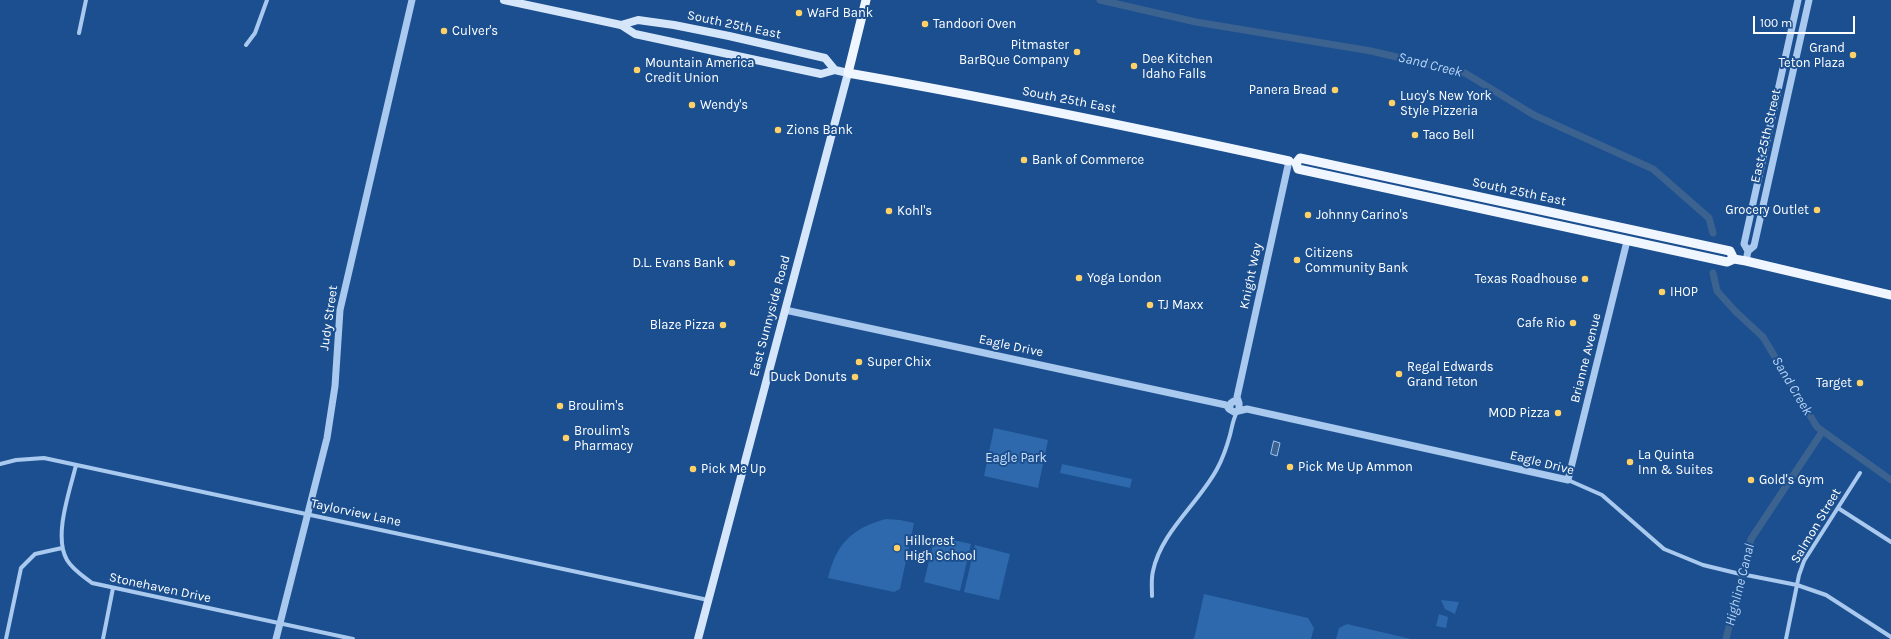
<!DOCTYPE html>
<style>
body{margin:0}
#map{position:relative;width:1891px;height:639px;overflow:hidden;background:#1b4f8f;font-family:Karla,sans-serif}
canvas{display:block}
.scale{position:absolute;left:1753px;top:16px;width:102px;height:18px;box-sizing:border-box;border:2px solid #fff;border-top:0;padding-left:5px;font-size:12px;line-height:14px;white-space:nowrap;color:#fff;-webkit-text-stroke:3px #1b4f8f;paint-order:stroke}
</style>
<div id="map">
<canvas width="1891" height="639"></canvas>
<div class="scale">100 m</div>
</div>
<script>
const g = document.querySelector('canvas').getContext('2d');
g.lineJoin = 'round';
function fill(path, color) { g.fillStyle = color; g.fill(path, 'evenodd'); }
function stroke(path, color, width, dash) { g.strokeStyle = color; g.lineWidth = width; g.lineCap = dash ? 'butt' : 'round'; g.setLineDash(dash || []); g.stroke(path); }
function drawText(font, color, halo, rows, align = 'center') {
  g.font = font + ' Karla,sans-serif'; g.lineWidth = 4; g.setLineDash([]); g.textBaseline = 'middle'; g.strokeStyle = halo; g.fillStyle = color; for (const [text, x, y, turn = 0] of rows) {
    g.save(); g.translate(x, y); g.rotate((+turn || 0) * Math.PI / 180); g.textAlign = isNaN(turn) ? turn : align; if (halo) g.strokeText(text, 0, 0); g.fillText(text, 0, 0); g.restore();
  }
}
fill(new Path2D(`
 M 994,428 L 1048,440 L 1038,488 L 984,476 Z
 M 1062,464 L 1132,479 L 1130,488 L 1060,473 Z
 M 886,519 L 900,520 L 914,523 L 900,589 L 894,592 L 828,578 C 836,544 852,528 886,519 Z
 M 935,536 L 971,544 L 960,591 L 924,582 Z
 M 975,545 L 1010,554 L 999,600 L 964,592 Z
 M 1204,594 L 1308,618 L 1314,628 L 1311,639 L 1194,639 Z
 M 1441,600 L 1459,602 L 1455,614 L 1445,609 Z
 M 1439,614 L 1448,617 L 1446,628 L 1436,626 Z
 M 1347,624 L 1411,639 L 1336,639 L 1339,628 Z`), '#2e69ad');
const water = new Path2D(`
 M 1274,441 L 1280,443 L 1277,456 L 1271,454 Z`);
fill(water, '#3c6290');
stroke(water, '#9cc4f0', 1);
stroke(new Path2D(`
 M 1100,0 L 1196,22 L 1371,51 L 1465,73 L 1534,115 L 1653,169 L 1709,218 L 1713,233
 M 1713,273 L 1717,291 L 1735,311 L 1763,337 L 1817,427 L 1891,480
 M 1726,639 L 1751,539 L 1822,432`), '#3c6290', 7);
stroke(new Path2D(`
 M 79,33 L 86,0
 M 246,45 L 255,33 L 267,0
 M 0,464 L 16,460 L 44,458 L 708,600
 M 76,465 C 70,491 53,536 67,560 C 73,570 83,576 92,583 L 353,639
 M 1568,480 L 1602,495 L 1664,549 L 1703,565 L 1736,573 L 1797,585 L 1826,595 L 1891,637
 M 1838,508 L 1891,542
 M 1152,596 C 1152,588 1151,579 1153,571 C 1161,532 1198,504 1217,469 C 1223,458 1227,446 1230,435 C 1232,427 1233,419 1237,412
 M 6,639 L 21,568 L 35,554 L 62,548
 M 103,639 L 113,588
 M 1786,639 L 1799,575 L 1804,561 L 1860,473`), '#a9c9ee', 4);
stroke(new Path2D(`
 M 1748,251 L 1754,246 L 1809,0
 M 1746,261 L 1748,251 L 1744,244 L 1798,0
 M 785,310 L 1226,405 L 1229,409
 M 1239,403 L 1237,397 L 1289,161
 M 1239,410 L 1239,403 L 1234,401 L 1231,403 L 1229,409 L 1234,412 L 1247,409 L 1568,480 L 1627,241
 M 276,639 L 327,438 L 335,386 L 340,310 L 412,0`), '#a9c9ee', 7);
stroke(new Path2D(`
 M 504,0 L 621,25 L 635,34 L 821,74 L 835,70 L 848,73 L 698,639
 M 621,25 L 638,20 L 674,25 L 729,36 L 825,58 L 835,70`), '#d6e6fa', 8);
stroke(new Path2D(`
 M 866,0 L 848,73 C 996,99 1142,129 1289,161
 M 1734,259 L 1730,251 L 1300,158 L 1296,163 L 1298,169 L 1727,262 L 1734,259 L 1746,261 L 1891,295`), '#f0f6ff', 9);
for (const [x, y, r, color] of [
 [799,13,4,"#ffd166"],
 [925,24,4,"#ffd166"],
 [444,31,4,"#ffd166"],
 [1077,52,4,"#ffd166"],
 [1853,55,4,"#ffd166"],
 [1134,66,4,"#ffd166"],
 [637,70,4,"#ffd166"],
 [1335,90,4,"#ffd166"],
 [1392,103,4,"#ffd166"],
 [692,105,4,"#ffd166"],
 [778,130,4,"#ffd166"],
 [1415,135,4,"#ffd166"],
 [1024,160,4,"#ffd166"],
 [1817,210,4,"#ffd166"],
 [889,211,4,"#ffd166"],
 [1308,215,4,"#ffd166"],
 [1297,260,4,"#ffd166"],
 [732,263,4,"#ffd166"],
 [1079,278,4,"#ffd166"],
 [1585,279,4,"#ffd166"],
 [1662,292,4,"#ffd166"],
 [1150,305,4,"#ffd166"],
 [1573,323,4,"#ffd166"],
 [723,325,4,"#ffd166"],
 [859,362,4,"#ffd166"],
 [1399,374,4,"#ffd166"],
 [855,377,4,"#ffd166"],
 [1860,383,4,"#ffd166"],
 [560,406,4,"#ffd166"],
 [1558,413,4,"#ffd166"],
 [566,438,4,"#ffd166"],
 [1630,462,4,"#ffd166"],
 [1290,467,4,"#ffd166"],
 [693,469,4,"#ffd166"],
 [1751,480,4,"#ffd166"],
 [897,548,4,"#ffd166"]
]) { const dot = new Path2D(); dot.arc(x, y, r, 0, 2 * Math.PI); g.fillStyle = color; g.fill(dot); stroke(dot, '#1b4f8f', 1.5); }
drawText('13px', '#fff', '#1b4f8f', [
 ["WaFd Bank",807,13],
 ["Tandoori Oven",933,24],
 ["Culver's",452,31],
 ["Pitmaster",1069,45,"right"],
 ["BarBQue Company",1069,60,"right"],
 ["Grand",1845,48,"right"],
 ["Teton Plaza",1845,63,"right"],
 ["Dee Kitchen",1142,59],
 ["Idaho Falls",1142,74],
 ["Mountain America",645,63],
 ["Credit Union",645,78],
 ["Panera Bread",1327,90,"right"],
 ["Lucy's New York",1400,96],
 ["Style Pizzeria",1400,111],
 ["Wendy's",700,105],
 ["Zions Bank",786,130],
 ["Taco Bell",1423,135],
 ["Bank of Commerce",1032,160],
 ["Grocery Outlet",1809,210,"right"],
 ["Kohl's",897,211],
 ["Johnny Carino's",1316,215],
 ["Citizens",1305,253],
 ["Community Bank",1305,268],
 ["D.L. Evans Bank",724,263,"right"],
 ["Yoga London",1087,278],
 ["Texas Roadhouse",1577,279,"right"],
 ["IHOP",1670,292],
 ["TJ Maxx",1158,305],
 ["Cafe Rio",1565,323,"right"],
 ["Blaze Pizza",715,325,"right"],
 ["Super Chix",867,362],
 ["Regal Edwards",1407,367],
 ["Grand Teton",1407,382],
 ["Duck Donuts",847,377,"right"],
 ["Target",1852,383,"right"],
 ["Broulim's",568,406],
 ["MOD Pizza",1550,413,"right"],
 ["Broulim's",574,431],
 ["Pharmacy",574,446],
 ["La Quinta",1638,455],
 ["Inn & Suites",1638,470],
 ["Pick Me Up Ammon",1298,467],
 ["Pick Me Up",701,469],
 ["Gold's Gym",1759,480],
 ["Hillcrest",905,541],
 ["High School",905,556]
], 'left');
drawText('13px', '#fff', '#1b4f8f', [
 ["South 25th East",734,25,12],
 ["South 25th East",1069,100,11],
 ["East 25th Street",1766,136,-77],
 ["South 25th East",1519,192,12],
 ["Knight Way",1251,276,-78],
 ["East Sunnyside Road",770,316,-75],
 ["Judy Street",329,318,-82],
 ["Eagle Drive",1011,346,12],
 ["Brianne Avenue",1586,358,-76],
 ["Eagle Drive",1542,463,14],
 ["Taylorview Lane",356,513,12],
 ["Salmon Street",1816,526,-59],
 ["Stonehaven Drive",160,588,12]
]);
drawText('13px', '#cfe3fa', '#1b4f8f', [
 ["Eagle Park",1016,458]
]);
drawText('italic 14px', '#b5d3f5', '#1b4f8f', [
 ["Sand Creek",1430,65,14],
 ["Sand Creek",1792,386,59],
 ["Highline Canal",1740,585,-76]
]);
</script>
